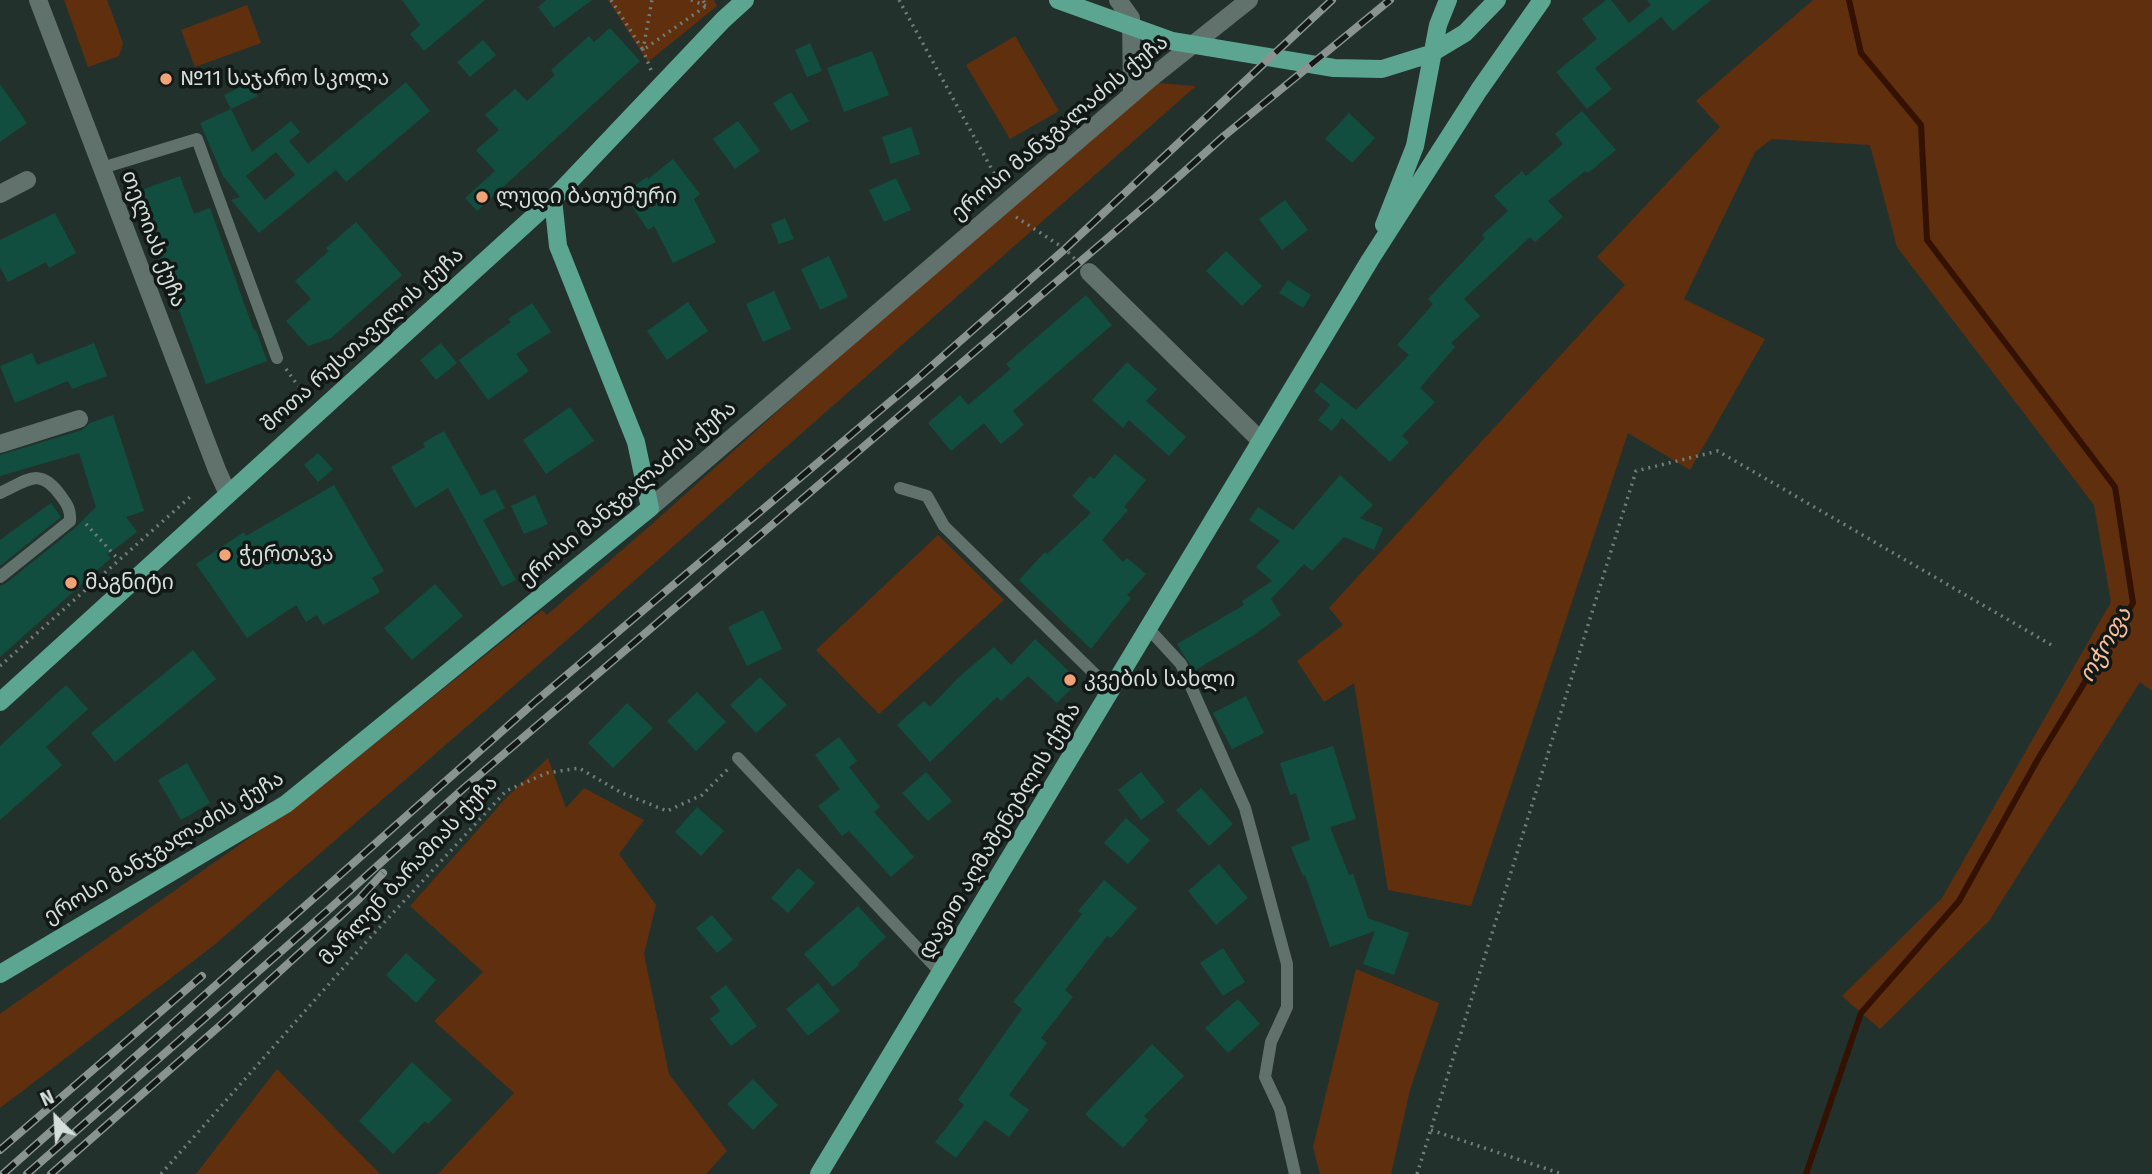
<!DOCTYPE html>
<meta charset="utf-8">
<style>
body{margin:0}
#map{position:relative;width:2152px;height:1174px;overflow:hidden;background:#23312d;font-family:"Fira Sans",sans-serif}
canvas{display:block}
.north{position:absolute;left:21px;top:1083px;width:70px;height:70px;-webkit-text-stroke:5px #111816;paint-order:stroke;rotate:336deg;font-size:19px;font-weight:700;line-height:28px;text-align:center;color:#d5dedb}
.north::after{content:'';display:block;margin:auto;width:24px;height:32px;background:#d5dedb;clip-path:polygon(50% 0,100% 100%,50% 72%,0 100%)}
</style>
<div id="map">
<canvas width="2152" height="1174"></canvas>
<div class="north">N</div>
</div>
<script>
const g = document.querySelector('canvas').getContext('2d');
g.lineJoin = 'round';
function fill(path, color) { g.fillStyle = color; g.fill(path, 'evenodd'); }
function stroke(path, color, width, dash) { g.strokeStyle = color; g.lineWidth = width; g.lineCap = dash ? 'butt' : 'round'; g.setLineDash(dash || []); g.stroke(path); }
function drawText(font, color, halo, rows, align = 'center') {
  g.font = font + ' "Fira Sans","Noto Sans Georgian",sans-serif'; g.lineWidth = 7; g.setLineDash([]); g.textBaseline = 'middle'; g.strokeStyle = halo; g.fillStyle = color; for (const [text, x, y, turn = 0] of rows) {
    g.save(); g.translate(x, y); g.rotate((+turn || 0) * Math.PI / 180); g.textAlign = isNaN(turn) ? turn : align; if (halo) g.strokeText(text, 0, 0); g.fillText(text, 0, 0); g.restore();
  }
}
fill(new Path2D(`
 M 64,0 L 107,0 L 123,43 L 119,56 L 88,67 Z
 M 608,0 L 714,0 L 717,6 L 648,62 Z
 M 1813,0 L 2152,0 L 2152,691 L 2140,682 L 1989,921 L 1880,1029 L 1842,996 L 1942,898 L 2111,602 L 2094,505 L 1897,247 L 1870,145 L 1772,139 L 1755,152 L 1684,299 L 1765,339 L 1690,470 L 1628,433 L 1471,906 L 1388,890 L 1354,683 L 1324,702 L 1297,661 L 1343,625 L 1329,608 L 1625,285 L 1597,257 L 1720,127 L 1696,101 Z
 M 247,5 L 261,43 L 195,67 L 181,30 Z
 M 1015,36 L 1059,111 L 1010,139 L 966,65 Z
 M 1158,83 L 1196,86 L 568,639 L 213,946 L 0,1108 L 0,1014 L 314,792 L 542,610 L 547,615 L 652,524 L 940,266 L 947,264 Z
 M 938,535 L 1004,600 L 879,714 L 816,650 Z
 M 548,758 L 566,808 L 584,788 L 644,820 L 619,854 L 656,905 L 644,954 L 669,1074 L 727,1151 L 706,1174 L 438,1174 L 514,1093 L 434,1021 L 483,972 L 410,906 L 507,797 Z
 M 1356,969 L 1439,1003 L 1410,1090 L 1391,1174 L 1320,1174 L 1313,1147 Z
 M 277,1069 L 380,1174 L 196,1174 Z`), '#602f0e');
stroke(new Path2D(`
 M 1806,1174 L 1861,1013 L 1959,901 L 2038,759 L 2133,603 L 2115,487 L 1927,240 L 1921,125 L 1861,53 L 1849,0`), '#341100', 6);
fill(new Path2D(`
 M 402,0 L 485,0 L 424,51 L 410,34 L 420,25 Z
 M 546,0 L 592,0 L 554,28 L 538,7 Z
 M 1606,0 L 1611,0 L 1629,23 L 1651,5 L 1647,0 L 1711,0 L 1673,31 L 1661,17 L 1595,68 L 1612,89 L 1587,109 L 1556,72 L 1597,39 L 1582,19 Z
 M 610,28 L 640,61 L 477,211 L 465,198 L 495,171 L 476,150 L 499,130 L 485,115 L 515,89 L 527,101 L 555,75 L 551,70 L 589,36 L 594,42 Z
 M 483,40 L 496,55 L 470,77 L 457,62 Z
 M 810,43 L 822,71 L 807,77 L 795,50 Z
 M 872,51 L 889,95 L 844,112 L 827,68 Z
 M 251,82 L 258,96 L 231,109 L 224,95 Z
 M 406,82 L 430,111 L 346,182 L 336,170 L 259,233 L 231,200 L 240,197 L 223,176 L 200,123 L 231,109 L 252,152 L 291,121 L 300,132 L 289,141 L 308,164 ZM 276,152 L 295,175 L 265,200 L 246,176 Z
 M 0,84 L 27,123 L 0,142 Z
 M 791,92 L 809,121 L 791,131 L 773,103 Z
 M 1582,111 L 1616,150 L 1588,173 L 1585,171 L 1548,201 L 1563,217 L 1535,242 L 1530,237 L 1464,299 L 1480,316 L 1451,343 L 1455,347 L 1420,388 L 1435,402 L 1402,436 L 1409,442 L 1390,462 L 1342,418 L 1332,431 L 1318,420 L 1330,405 L 1314,391 L 1321,382 L 1356,410 L 1409,355 L 1397,345 L 1433,304 L 1428,299 L 1485,238 L 1482,235 L 1508,211 L 1494,196 L 1522,171 L 1526,176 L 1563,144 L 1555,134 Z
 M 1349,113 L 1375,138 L 1352,163 L 1325,139 Z
 M 738,121 L 760,151 L 735,169 L 713,139 Z
 M 911,127 L 920,154 L 891,164 L 882,137 Z
 M 673,159 L 700,194 L 694,199 L 716,242 L 673,263 L 654,226 L 648,230 L 623,193 L 647,177 L 648,179 Z
 M 180,176 L 194,214 L 210,208 L 254,331 L 256,330 L 267,361 L 206,384 L 136,192 Z
 M 896,178 L 911,210 L 884,222 L 869,190 Z
 M 1285,200 L 1308,230 L 1282,250 L 1259,219 Z
 M 55,213 L 76,253 L 49,268 L 46,262 L 8,282 L 0,267 L 0,240 Z
 M 785,218 L 794,239 L 779,244 L 771,224 Z
 M 356,222 L 402,275 L 331,338 L 308,346 L 286,321 L 311,299 L 295,281 L 329,251 L 326,248 Z
 M 1226,251 L 1262,286 L 1242,306 L 1206,271 Z
 M 829,256 L 848,297 L 820,310 L 801,269 Z
 M 1288,280 L 1311,295 L 1303,308 L 1279,293 Z
 M 774,291 L 791,329 L 763,342 L 746,304 Z
 M 1086,295 L 1112,325 L 1013,411 L 1024,425 L 1001,444 L 984,423 L 951,451 L 928,423 L 960,395 L 968,405 L 1011,369 L 1006,364 Z
 M 688,302 L 708,331 L 667,360 L 647,331 Z
 M 532,303 L 551,332 L 516,354 L 529,371 L 488,400 L 459,360 L 511,322 L 508,319 Z
 M 94,343 L 107,376 L 72,389 L 68,381 L 15,403 L 0,366 L 32,353 L 37,365 Z
 M 441,343 L 457,363 L 436,380 L 420,360 Z
 M 1127,362 L 1157,389 L 1146,401 L 1186,437 L 1169,456 L 1129,420 L 1123,428 L 1092,400 Z
 M 570,407 L 594,441 L 546,474 L 523,440 Z
 M 113,415 L 144,511 L 126,517 L 137,532 L 107,555 L 111,558 L 0,657 L 0,586 L 5,584 L 75,528 L 96,507 L 79,453 L 0,476 L 0,455 L 82,430 L 90,423 Z
 M 444,431 L 481,496 L 495,489 L 505,508 L 483,520 L 516,580 L 502,587 L 448,488 L 415,508 L 391,467 L 425,447 L 423,443 Z
 M 318,453 L 333,469 L 318,482 L 304,465 Z
 M 1115,454 L 1146,480 L 1124,507 L 1128,510 L 1102,540 L 1123,562 L 1127,558 L 1146,574 L 1127,595 L 1131,598 L 1091,649 L 1019,580 L 1045,552 L 1047,554 L 1091,513 L 1072,496 L 1090,476 L 1094,479 Z
 M 1340,475 L 1373,505 L 1360,518 L 1383,528 L 1374,550 L 1344,537 L 1312,571 L 1304,564 L 1271,599 L 1281,615 L 1254,635 L 1194,671 L 1177,644 L 1244,605 L 1242,601 L 1272,581 L 1256,567 L 1280,541 L 1249,520 L 1258,507 L 1293,530 Z
 M 334,485 L 384,571 L 372,578 L 380,592 L 323,625 L 317,615 L 306,622 L 296,605 L 247,638 L 196,564 L 244,532 L 246,536 Z
 M 535,495 L 548,524 L 524,534 L 511,506 Z
 M 51,503 L 61,517 L 0,566 L 0,540 Z
 M 435,584 L 463,616 L 412,660 L 384,628 Z
 M 763,610 L 782,649 L 747,666 L 728,627 Z
 M 1035,639 L 1079,681 L 1057,703 L 1028,676 L 1001,701 L 997,697 L 930,762 L 897,725 L 924,701 L 930,707 L 959,677 L 994,647 L 1011,665 Z
 M 193,650 L 216,679 L 115,762 L 91,733 Z
 M 760,677 L 787,705 L 756,733 L 730,705 Z
 M 66,685 L 88,709 L 46,747 L 62,765 L 0,820 L 0,746 Z
 M 697,692 L 726,722 L 696,751 L 667,721 Z
 M 1246,696 L 1264,733 L 1232,749 L 1213,713 Z
 M 627,703 L 653,728 L 613,768 L 588,743 Z
 M 839,737 L 857,761 L 849,767 L 880,807 L 874,812 L 914,857 L 891,877 L 849,831 L 842,836 L 818,806 L 840,789 L 815,755 Z
 M 1333,746 L 1356,819 L 1330,827 L 1349,875 L 1353,874 L 1368,918 L 1409,933 L 1394,975 L 1363,964 L 1375,931 L 1330,947 L 1305,875 L 1303,876 L 1291,847 L 1310,840 L 1296,793 L 1290,795 L 1280,763 Z
 M 187,763 L 210,803 L 181,820 L 158,780 Z
 M 926,772 L 952,801 L 928,821 L 902,793 Z
 M 1141,772 L 1165,802 L 1141,820 L 1118,790 Z
 M 1201,788 L 1233,824 L 1209,846 L 1176,810 Z
 M 697,807 L 724,831 L 701,856 L 675,832 Z
 M 1126,818 L 1150,840 L 1128,864 L 1104,843 Z
 M 1219,864 L 1248,898 L 1216,925 L 1188,891 Z
 M 798,868 L 815,883 L 788,913 L 771,898 Z
 M 1104,880 L 1137,908 L 1111,938 L 1107,936 L 1065,990 L 1073,997 L 1041,1038 L 1047,1043 L 1009,1095 L 1029,1110 L 1009,1137 L 985,1120 L 956,1158 L 935,1142 L 964,1105 L 958,1100 L 1022,1009 L 1013,1002 L 1082,914 L 1078,911 Z
 M 858,906 L 886,937 L 858,963 L 859,965 L 833,987 L 804,954 Z
 M 712,915 L 733,940 L 717,953 L 696,928 Z
 M 1223,948 L 1245,982 L 1223,996 L 1200,963 Z
 M 406,953 L 436,980 L 416,1003 L 386,975 Z
 M 818,983 L 840,1011 L 808,1036 L 786,1009 Z
 M 726,985 L 757,1026 L 731,1046 L 710,1019 L 720,1011 L 710,997 Z
 M 1238,999 L 1260,1024 L 1228,1053 L 1205,1028 Z
 M 1152,1044 L 1184,1076 L 1144,1116 L 1148,1120 L 1123,1148 L 1085,1114 Z
 M 412,1062 L 452,1100 L 428,1124 L 425,1121 L 393,1154 L 359,1121 Z
 M 753,1079 L 778,1105 L 753,1130 L 727,1104 Z`), '#114e40');
stroke(new Path2D(`
 M 611,0 L 643,50 L 706,6 L 703,0
 M 691,0 L 706,6
 M 899,0 L 1001,186
 M 651,70 L 643,50 L 652,0
 M 1016,217 L 1065,249 L 1077,261
 M 286,369 L 301,390
 M 86,524 L 118,559
 M 0,666 L 190,497
 M 1431,1130 L 1562,1174
 M 161,1174 L 367,941 L 506,791 L 547,773 L 579,768 L 622,793 L 667,811 L 702,795 L 729,768
 M 1417,1174 L 1636,471 L 1718,451 L 2055,647`), '#717d7a', 3.5, [2, 5]);
stroke(new Path2D(`
 M 102,168 L 197,139 L 277,358
 M 900,488 L 927,496 L 944,526 L 1111,690
 M 0,493 C 28,480 40,466 61,496 C 67,504 71,510 70,521 L 0,577
 M 1148,628 L 1181,664 L 1245,808 L 1287,964 L 1287,1007 L 1271,1042 L 1265,1077 L 1280,1109 L 1295,1174
 M 738,758 L 941,973`), '#61716b', 12);
stroke(new Path2D(`
 M 38,0 L 217,470 L 228,494
 M 1118,0 L 1131,18 L 1132,94
 M 0,194 L 27,180
 M 1089,272 L 1261,441
 M 0,444 L 79,419
 M 650,508 L 1151,78 L 1249,0`), '#61716b', 18);
stroke(new Path2D(`
 M 1058,0 L 1172,41 L 1334,68 L 1382,69 L 1430,54 L 1465,33 L 1497,0
 M 1384,225 L 1415,146 L 1438,25 L 1448,0
 M 0,702 L 553,199 L 723,20 L 745,0
 M 0,974 L 286,804 L 650,508 L 636,442 L 558,246 L 553,199
 M 819,1174 L 1370,260 L 1479,90 L 1542,0`), '#5ba591', 18);
const rail = new Path2D(`
 M 0,1150 L 202,976
 M 3,1174 L 536,701 L 917,379 L 1065,249 L 1332,0
 M 27,1174 L 326,912 L 464,788 L 1157,196 L 1224,136 L 1390,0
 M 51,1174 L 223,1023 L 359,899 L 383,873`);
stroke(rail, '#899491', 8);
stroke(rail, '#111816', 5, [16]);
for (const [x, y, r, color] of [
 [166,79,7,"#efa377"],
 [482,197,7,"#efa377"],
 [225,555,7,"#efa377"],
 [71,583,7,"#efa377"],
 [1070,680,7,"#efa377"]
]) { const dot = new Path2D(); dot.arc(x, y, r, 0, 2 * Math.PI); g.fillStyle = color; g.fill(dot); stroke(dot, '#111816', 2.5); }
drawText('21px', '#d5dedb', '#111816', [
 ["№11 საჯარო სკოლა",180,79],
 ["ლუდი ბათუმური",496,197],
 ["ჭერთავა",239,555],
 ["მაგნიტი",85,583],
 ["კვების სახლი",1084,680]
], 'left');
drawText('21px', '#d5dedb', '#111816', [
 ["ეროსი მანჯგალაძის ქუჩა",1060,128,-40],
 ["თელიას ქუჩა",153,239,69],
 ["შოთა რუსთაველის ქუჩა",363,340,-42],
 ["ეროსი მანჯგალაძის ქუჩა",628,494,-40],
 ["დავით აღმაშენებლის ქუჩა",1000,831,-59],
 ["ეროსი მანჯგალაძის ქუჩა",164,848,-31],
 ["მარლენ ბარამიას ქუჩა",409,871,-47]
]);
drawText('italic 23px', '#fcbf9d', '#111816', [
 ["ოჭოფა",2106,645,-60]
]);
</script>
